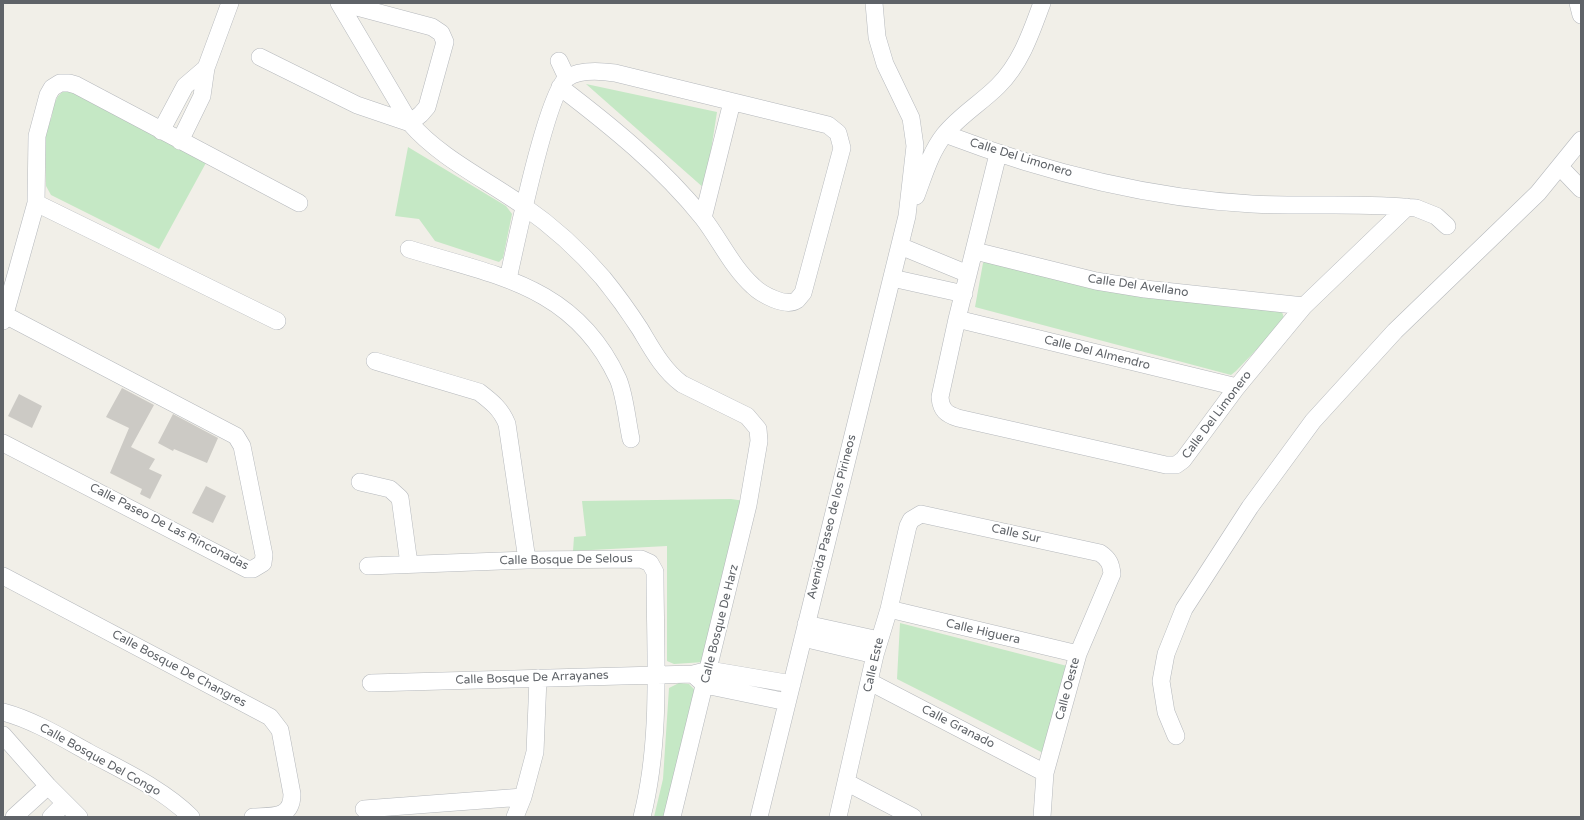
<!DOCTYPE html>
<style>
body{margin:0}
#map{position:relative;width:1584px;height:820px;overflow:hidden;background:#f1efe8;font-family:"Varela Round",sans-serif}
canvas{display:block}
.frame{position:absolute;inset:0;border:4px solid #5f6368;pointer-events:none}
</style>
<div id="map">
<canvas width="1584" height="820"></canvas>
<div class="frame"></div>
</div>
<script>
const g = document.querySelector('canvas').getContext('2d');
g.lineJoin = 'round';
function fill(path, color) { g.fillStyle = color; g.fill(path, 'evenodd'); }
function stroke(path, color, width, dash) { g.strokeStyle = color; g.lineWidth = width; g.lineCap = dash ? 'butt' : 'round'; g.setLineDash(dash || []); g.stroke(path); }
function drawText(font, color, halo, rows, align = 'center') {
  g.font = font + ' "Varela Round",sans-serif'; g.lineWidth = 4; g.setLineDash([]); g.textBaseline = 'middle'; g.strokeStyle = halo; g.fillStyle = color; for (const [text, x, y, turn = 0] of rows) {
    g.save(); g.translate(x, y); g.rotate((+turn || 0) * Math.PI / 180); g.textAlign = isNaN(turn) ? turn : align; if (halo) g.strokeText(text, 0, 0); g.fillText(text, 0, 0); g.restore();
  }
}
fill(new Path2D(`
 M 586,84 L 717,112 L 705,189 Z
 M 66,89 L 207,161 L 159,249 L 51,195 L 46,186 L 45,134 L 52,116 L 53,106 L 58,96 Z
 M 408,147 L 506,206 L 512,214 L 503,258 L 499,262 L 435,241 L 419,219 L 395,216 Z
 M 989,258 L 1282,312 L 1284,318 L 1281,324 L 1236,371 L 1231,375 L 975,307 L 983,263 Z
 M 731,499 L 745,501 L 704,662 L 674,664 L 667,661 L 667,546 L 573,551 L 574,537 L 586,536 L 582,501 Z
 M 900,623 L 1071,667 L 1051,757 L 897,679 Z
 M 679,683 L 689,684 L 695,690 L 664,817 L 654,817 L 663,779 L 669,688 Z`), '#c5e8c5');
fill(new Path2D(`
 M 122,388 L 154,405 L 131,447 L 155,459 L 149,469 L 162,475 L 150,499 L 140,494 L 142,489 L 110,473 L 129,428 L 106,417 Z
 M 19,394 L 42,406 L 32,428 L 8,416 Z
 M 173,414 L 218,438 L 207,463 L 174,449 L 173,451 L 158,443 Z
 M 206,486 L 226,496 L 213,523 L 192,513 Z`), '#cccac5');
const minor = new Path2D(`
 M 339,3 L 410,123 C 439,157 485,179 522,205 C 551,225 580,251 603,278 C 616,294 629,312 640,329 C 652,349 663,370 682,384 L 747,416 L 758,429 L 759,441 L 748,505 L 672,817
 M 1578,3 L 1581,15
 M 260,57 L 357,105 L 410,123 L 421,114 L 427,107 L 445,42 L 441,33 L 432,27 L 342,3
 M 559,61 L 567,78
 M 161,131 L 185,86 L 206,68
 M 945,134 C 1042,171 1147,198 1252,204 C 1306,207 1361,202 1416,208 L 1436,216 L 1447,226
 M 180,141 L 202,96 L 206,68 L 230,3
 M 998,154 L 957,319 L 940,397 C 941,410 946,414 958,418 L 1166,465 L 1176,465 L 1183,460 L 1237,387 L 1304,306 L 1407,207
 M 1560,167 L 1581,189
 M 916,196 C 924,175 930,153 944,135 C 959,116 981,103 998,86 C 1021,63 1031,33 1042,3
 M 36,203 L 277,321
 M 703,218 L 732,102
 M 900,246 L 968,274
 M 409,249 C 497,276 575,286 618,379 C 625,395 627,421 631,439
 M 975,251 L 1096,281 L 1145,289 L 1304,306
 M 892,278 L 964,294
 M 508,279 C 515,248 547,92 567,78 C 580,69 601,71 615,73 L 828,125 L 838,133 L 842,148 L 803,293 C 801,295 799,298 797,300 C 786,308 761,294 753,286 C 732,267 720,240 703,218 C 662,167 611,126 560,87
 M 957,319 L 1237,387
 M 3,321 L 36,203 L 37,136 L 48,95 L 52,88 L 60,83 L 69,83 L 76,85 L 299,203
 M 375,361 L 479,392 C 492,402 501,409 507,424 L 527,560
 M 3,443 L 247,569 L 253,569 L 263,563 L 264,555 L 242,446 L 236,436 L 5,315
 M 360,482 L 390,489 L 400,498 L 409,564
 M 368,566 L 527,560 L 641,559 L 650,563 L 655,572 C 655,654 662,738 642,817
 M 3,576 L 270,717 L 280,730 L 292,794 C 292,819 272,816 253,817
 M 889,609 L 1078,654
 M 806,624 L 879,640
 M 803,638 L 875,655
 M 696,677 L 705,685 L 787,702
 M 870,682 L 1045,773
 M 371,683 L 693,674 L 709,670 L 792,684
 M 3,712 C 33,720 61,737 88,752 C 123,771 163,789 191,817
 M 3,735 L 48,786 L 79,817
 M 1176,736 L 1166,712 L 1161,681 L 1166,654 L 1184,609 L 1250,507 L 1313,421 L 1395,331 L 1538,193 L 1581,140
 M 846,782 L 913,817
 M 364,809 L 523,797
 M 14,817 L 48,786
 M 51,817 L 65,803
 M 515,817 L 523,797 L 535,752 L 538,678
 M 759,817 L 907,216 L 915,146 L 911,118 L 885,64 L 877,37 L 874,3
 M 838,817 L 875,655 L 889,609 L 908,526 L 911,520 L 921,514 L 1100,553 C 1109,559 1111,564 1112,574 L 1078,654 L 1045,773 L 1042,817`);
stroke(minor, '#b5b8bc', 18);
stroke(minor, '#fff', 17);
drawText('12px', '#5f6368', '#fff', [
 ["Calle Del Limonero",1021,158,17],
 ["Calle Del Avellano",1138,286,8],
 ["Calle Del Almendro",1097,353,14],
 ["Calle Del Limonero",1217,415,-53],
 ["Avenida Paseo de los Pirineos",832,517,-76],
 ["Calle Paseo De Las Rinconadas",169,527,27],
 ["Calle Sur",1016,534,13],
 ["Calle Bosque De Selous",566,560,-1],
 ["Calle Bosque De Harz",720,624,-76],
 ["Calle Higuera",983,632,13],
 ["Calle Este",874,665,-77],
 ["Calle Bosque De Changres",179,669,28],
 ["Calle Bosque De Arrayanes",532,678,-2],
 ["Calle Oeste",1068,689,-75],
 ["Calle Granado",958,727,27],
 ["Calle Bosque Del Congo",100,760,29]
]);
</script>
